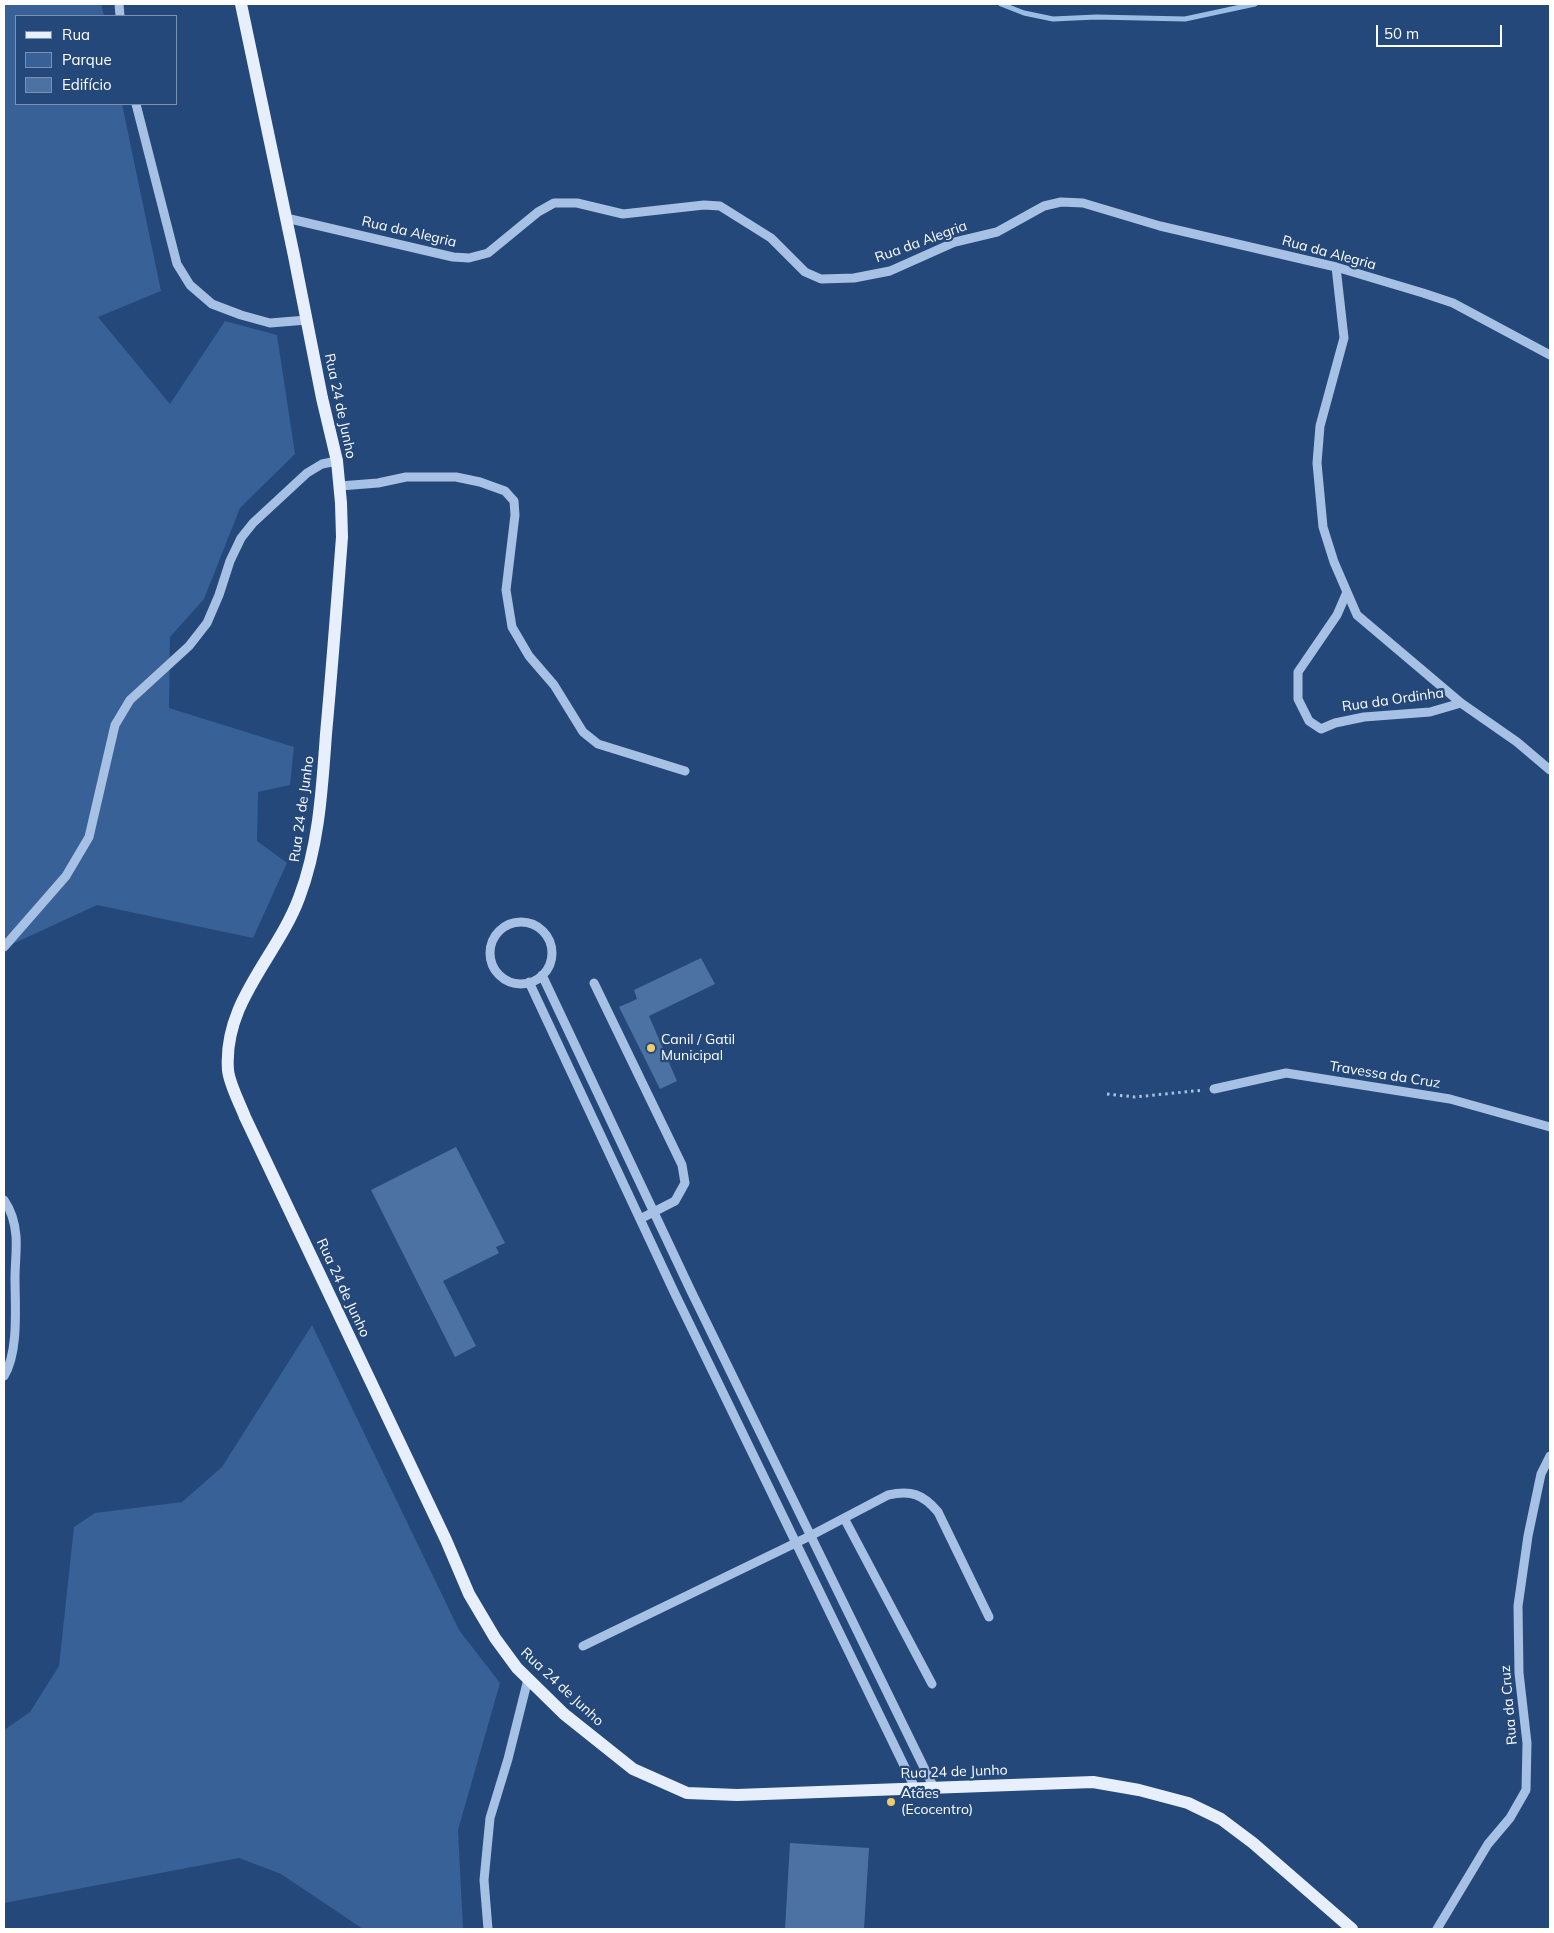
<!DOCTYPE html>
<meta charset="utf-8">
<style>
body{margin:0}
#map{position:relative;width:1554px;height:1933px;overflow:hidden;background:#24487a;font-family:Mulish,sans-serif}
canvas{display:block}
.frame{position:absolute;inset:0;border:5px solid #fff;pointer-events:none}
.legend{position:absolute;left:15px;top:15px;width:162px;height:90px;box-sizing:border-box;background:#24487a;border:1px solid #7c91af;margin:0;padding:6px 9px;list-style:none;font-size:15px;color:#fff}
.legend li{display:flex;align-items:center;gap:10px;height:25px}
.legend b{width:25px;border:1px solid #7c91af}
.scale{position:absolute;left:1376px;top:25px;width:126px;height:22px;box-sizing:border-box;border:2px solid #fff;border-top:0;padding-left:6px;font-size:15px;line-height:18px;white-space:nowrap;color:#fff;-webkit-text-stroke:4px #24487a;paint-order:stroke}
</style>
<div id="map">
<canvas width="1554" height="1933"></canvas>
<div class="frame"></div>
<ul class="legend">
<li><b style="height:6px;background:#e7effc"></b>Rua</li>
<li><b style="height:14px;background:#386197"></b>Parque</li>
<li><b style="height:14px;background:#4c71a3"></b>Edifício</li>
</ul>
<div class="scale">50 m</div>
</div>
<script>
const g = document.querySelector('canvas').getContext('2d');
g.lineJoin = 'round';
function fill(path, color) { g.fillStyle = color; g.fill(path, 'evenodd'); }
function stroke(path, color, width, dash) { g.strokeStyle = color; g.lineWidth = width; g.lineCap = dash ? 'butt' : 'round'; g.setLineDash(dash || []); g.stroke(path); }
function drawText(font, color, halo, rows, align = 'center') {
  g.font = font + ' Mulish,sans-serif'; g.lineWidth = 4.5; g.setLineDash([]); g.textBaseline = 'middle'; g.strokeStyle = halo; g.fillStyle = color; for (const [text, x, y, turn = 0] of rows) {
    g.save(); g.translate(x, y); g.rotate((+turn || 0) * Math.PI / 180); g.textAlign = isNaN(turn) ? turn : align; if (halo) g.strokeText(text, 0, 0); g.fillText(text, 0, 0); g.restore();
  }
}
fill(new Path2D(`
 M 4,4 L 101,4 L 104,16 L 16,16 L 16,104 L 122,104 L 161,291 L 98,317 L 170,404 L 225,321 L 277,335 L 295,454 L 240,508 L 204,599 L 170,637 L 169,708 L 294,747 L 290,785 L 258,792 L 257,841 L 287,863 L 253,938 L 97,905 L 4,948 Z
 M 312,1325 L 459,1630 L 500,1683 L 458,1830 L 463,1929 L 363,1929 L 281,1874 L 239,1858 L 4,1903 L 4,1730 L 30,1712 L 59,1666 L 74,1527 L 95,1513 L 182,1502 L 222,1467 Z`), '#386197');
stroke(new Path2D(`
 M 1001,4 L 1024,13 L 1053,19 L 1096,17 L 1185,19 L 1255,4`), '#9bbce5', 5);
fill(new Path2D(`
 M 701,958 L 715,984 L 649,1016 L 677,1081 L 660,1089 L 619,1007 L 637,999 L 634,990 Z
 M 456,1147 L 505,1243 L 496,1247 L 499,1253 L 443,1281 L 476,1346 L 455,1357 L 371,1190 Z
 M 790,1843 L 869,1848 L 864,1929 L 785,1929 Z`), '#4c71a3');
stroke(new Path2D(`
 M 1107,1094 L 1135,1097 L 1204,1090`), '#a7c1e4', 3, [2.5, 4]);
stroke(new Path2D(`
 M 119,4 L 120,16
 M 136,104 L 177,264 L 190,285 L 212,304 L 241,315 L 270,323 L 307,320
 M 286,218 L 453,257 L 469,258 L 488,253 L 538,212 L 554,203 L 577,203 L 623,214 L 704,205 L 720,206 L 771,238 L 805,272 L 821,279 L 854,278 L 890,271 L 955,242 L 997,232 L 1044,206 L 1061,202 L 1083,203 L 1160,226 L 1336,267 L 1423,293 L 1453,303 L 1550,355
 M 1336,267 L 1344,338 L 1320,426 L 1317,463 L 1323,527 L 1334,562 L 1347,592 L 1337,615 L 1298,672 L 1298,699 L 1309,721 L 1321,729 L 1335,723 L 1364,717 L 1430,712 L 1461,703 L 1517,742 L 1550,770
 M 340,486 L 378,483 L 406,477 L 456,477 L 480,482 L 505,491 L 514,501 L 515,515 L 506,590 L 512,627 L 529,656 L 554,685 L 583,732 L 598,744 L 685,771
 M 1347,592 L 1357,615 L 1461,703
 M490 953a31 31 0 1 1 62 0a31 31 0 1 1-62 0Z
 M 4,947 L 66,876 L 89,837 L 115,725 L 130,700 L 189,646 L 207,623 L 219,595 L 230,561 L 241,538 L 253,523 L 307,473 L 322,464 L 337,461
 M 542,975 L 691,1291 L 934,1788
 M 529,982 L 676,1296 L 915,1788
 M 594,983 L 682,1165 L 685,1183 L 675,1201 L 640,1219
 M 1214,1089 L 1286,1073 L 1450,1099 L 1550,1127
 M 4,1200 C 11,1210 15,1224 16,1236 C 17,1250 15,1264 15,1278 C 15,1306 19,1352 4,1376
 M 844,1518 L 932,1684
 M 583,1646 L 810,1536 L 888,1495 C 911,1490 923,1494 938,1512 L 989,1617
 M 488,1929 L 484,1880 L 490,1818 L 508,1759 L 528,1679
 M 1437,1929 L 1488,1844 L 1510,1818 L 1526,1790 L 1527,1743 L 1519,1673 L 1518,1606 L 1528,1536 L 1541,1474 L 1550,1456`), '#a7c1e4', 9);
stroke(new Path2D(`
 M 241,4 L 294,256 L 322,398 L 337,461 L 341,503 L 342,537 C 337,603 332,668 326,734 C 322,789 319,846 299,898 C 277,957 223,1002 228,1070 C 229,1083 240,1104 245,1117 L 446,1540 L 469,1594 L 495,1638 L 517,1668 L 564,1714 L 633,1769 L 687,1793 L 737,1795 L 1093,1782 L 1139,1790 L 1188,1803 L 1221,1819 L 1253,1843 L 1352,1929`), '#e7effc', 12);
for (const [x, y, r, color] of [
 [651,1048,5,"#eecb6b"],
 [891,1802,5,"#eecb6b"]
]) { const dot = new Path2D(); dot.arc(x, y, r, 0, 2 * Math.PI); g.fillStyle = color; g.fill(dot); stroke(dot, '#24487a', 2); }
drawText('14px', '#fff', '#24487a', [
 ["Rua da Alegria",409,232,13],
 ["Rua da Alegria",921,242,-20],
 ["Rua da Alegria",1329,253,15],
 ["Rua 24 de Junho",340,406,78],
 ["Rua da Ordinha",1393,700,-8],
 ["Rua 24 de Junho",302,809,-82],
 ["Travessa da Cruz",1385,1075,9],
 ["Rua 24 de Junho",343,1288,65],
 ["Rua 24 de Junho",562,1687,43],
 ["Rua da Cruz",1509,1705,-95],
 ["Rua 24 de Junho",954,1772,-2]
]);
drawText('14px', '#fff', '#24487a', [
 ["Canil / Gatil",661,1040],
 ["Municipal",661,1056],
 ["Atães",901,1794],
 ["(Ecocentro)",901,1810]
], 'left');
</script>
